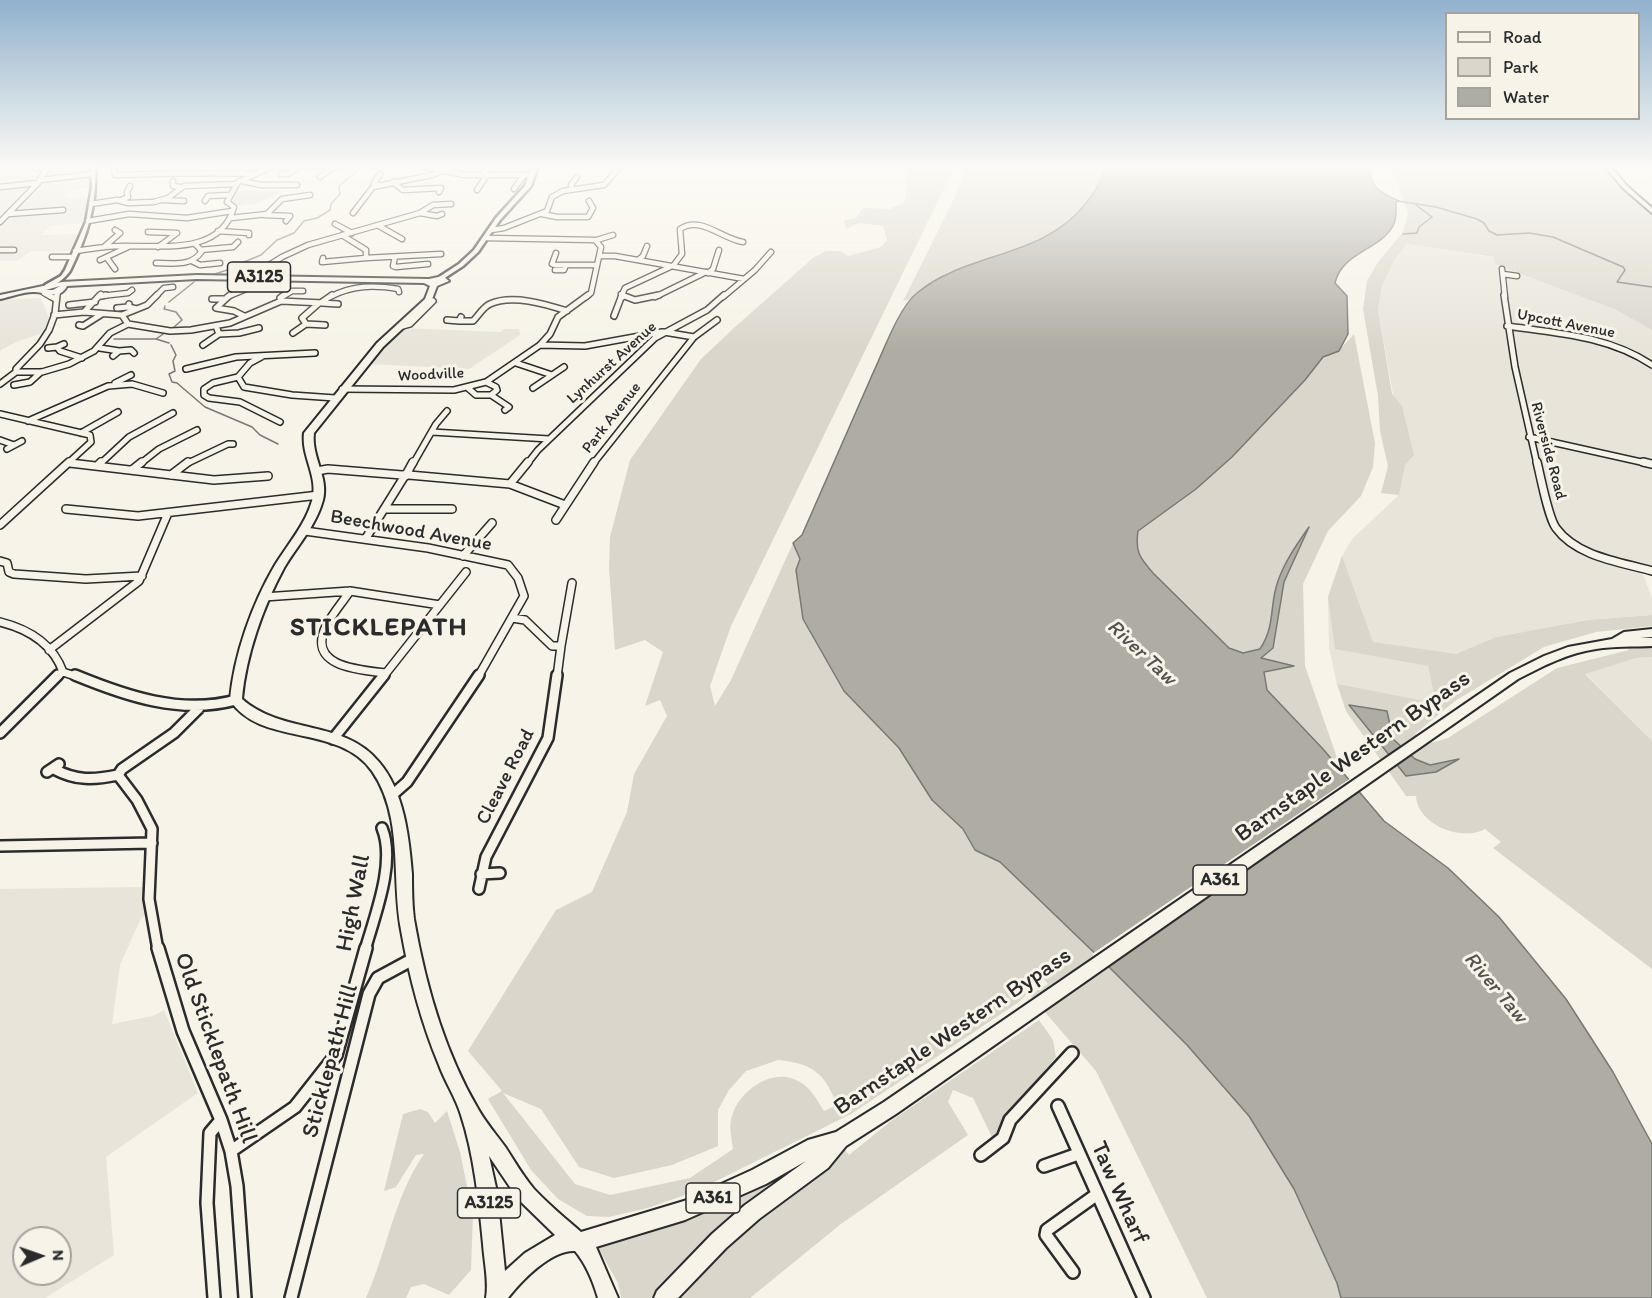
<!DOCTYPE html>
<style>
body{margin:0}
#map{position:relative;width:1652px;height:1298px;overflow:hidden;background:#f7f3e8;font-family:Itim,sans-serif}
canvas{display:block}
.legend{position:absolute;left:1445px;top:12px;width:195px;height:108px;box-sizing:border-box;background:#f7f3e8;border:2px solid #a5a39c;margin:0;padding:8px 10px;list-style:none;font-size:18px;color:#2b2b2b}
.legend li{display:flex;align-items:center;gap:12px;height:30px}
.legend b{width:30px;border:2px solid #a5a39c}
.north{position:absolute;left:12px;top:1226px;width:60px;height:60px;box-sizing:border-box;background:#f7f3e8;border:2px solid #a5a39c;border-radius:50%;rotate:88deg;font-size:16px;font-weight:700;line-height:24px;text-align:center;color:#2b2b2b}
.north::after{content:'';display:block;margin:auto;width:21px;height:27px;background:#2b2b2b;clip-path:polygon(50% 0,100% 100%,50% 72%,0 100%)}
</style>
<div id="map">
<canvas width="1652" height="1298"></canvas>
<ul class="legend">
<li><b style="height:8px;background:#f7f3e8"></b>Road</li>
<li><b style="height:16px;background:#dad6cc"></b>Park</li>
<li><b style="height:16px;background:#afaca4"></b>Water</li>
</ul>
<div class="north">N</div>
</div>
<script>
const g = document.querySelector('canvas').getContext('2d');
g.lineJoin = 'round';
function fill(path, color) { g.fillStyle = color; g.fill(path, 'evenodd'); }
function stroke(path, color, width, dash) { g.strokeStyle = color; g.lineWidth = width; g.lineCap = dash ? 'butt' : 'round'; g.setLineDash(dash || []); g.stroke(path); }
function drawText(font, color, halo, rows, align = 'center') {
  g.font = font + ' Itim,sans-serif'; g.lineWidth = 6; g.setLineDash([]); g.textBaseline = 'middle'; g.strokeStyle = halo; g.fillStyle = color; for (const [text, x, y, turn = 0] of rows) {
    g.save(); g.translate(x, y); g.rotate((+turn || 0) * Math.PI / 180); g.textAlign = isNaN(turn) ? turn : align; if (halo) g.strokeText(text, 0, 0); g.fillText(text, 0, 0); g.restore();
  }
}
fill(new Path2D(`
 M 0,166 L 88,166 L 90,188 L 70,190 L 66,198 L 89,197 L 83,223 L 50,226 L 41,235 L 77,234 L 70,251 L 31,251 L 17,261 L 0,261 Z
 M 1407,244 L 1497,258 L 1497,264 L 1618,311 L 1652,330 L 1652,567 L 1639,564 L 1652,598 L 1652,615 L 1588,620 L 1496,637 L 1428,666 L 1437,703 L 1337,685 L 1329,647 L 1328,597 L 1342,556 L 1353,538 L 1399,495 L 1403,463 L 1393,394 L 1378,310 L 1382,286 L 1395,259 Z
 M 41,298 L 50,321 L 40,334 L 16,342 L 1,350 L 0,353 L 0,300 Z
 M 403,328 L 501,332 L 504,329 L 519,329 L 520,335 L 469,369 L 368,364 Z
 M 1652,657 L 1652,741 L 1585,673 L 1636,658 Z
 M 143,887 L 146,915 L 141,918 L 120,965 L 112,1024 L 153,1016 L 164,1010 L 198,1093 L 106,1157 L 114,1255 L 45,1298 L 0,1298 L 0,889 ZM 24,1238 L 60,1238 L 60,1274 L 24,1274 Z`), '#e8e4da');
fill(new Path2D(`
 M 907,166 L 955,166 L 731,626 L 710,686 L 715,706 L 731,680 L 793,543 L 800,559 L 803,619 L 844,691 L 899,748 L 932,800 L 963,829 L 975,850 L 1000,862 L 1107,965 L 1187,1045 L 1249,1116 L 1294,1189 L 1337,1283 L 1341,1298 L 1207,1298 L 1096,1071 L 1030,995 L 1048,984 L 1043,978 L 1019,1002 L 851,1114 L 696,1191 L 648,1208 L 609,1217 L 587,1216 L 558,1199 L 531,1170 L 488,1099 L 502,1091 L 468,1051 L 556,910 L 592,892 L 627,812 L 634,774 L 667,716 L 660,700 L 645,706 L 663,652 L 645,640 L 615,650 L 609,568 L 610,537 L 630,460 L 701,359 L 735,327 L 814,257 L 826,251 L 840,251 L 848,256 L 881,247 L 887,240 L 883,226 L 859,223 L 846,229 L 844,220 L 856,218 L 863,208 L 890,209 L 905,202 ZM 778,1060 C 813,1064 824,1072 837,1105 L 824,1111 C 817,1100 811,1088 800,1082 C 773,1065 736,1092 731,1120 C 729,1128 732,1140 733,1149 L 690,1178 L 610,1195 L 575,1184 L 503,1093 L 541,1109 L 579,1167 L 614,1178 L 672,1165 L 718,1146 L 718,1110 L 729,1090 L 746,1071 Z
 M 967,166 L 1105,166 L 1096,190 L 1302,166 L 1024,247 L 948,272 L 915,294 L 911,299 L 903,301 L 954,199 Z
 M 1390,166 L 1601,166 L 1620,189 L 1652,215 L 1652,330 L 1616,310 L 1495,264 L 1494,257 L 1407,244 L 1395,259 L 1382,286 L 1378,310 L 1392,394 L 1402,406 L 1414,455 L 1405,465 L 1399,495 L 1381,493 L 1388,466 L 1380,431 L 1378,396 L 1363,309 L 1367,281 L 1378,262 L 1403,232 L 1408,213 Z
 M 246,190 L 286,191 L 274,195 L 256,204 L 240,206 L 233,201 L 237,192 Z
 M 1358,249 L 1333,270 C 1330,297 1345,321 1341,348 L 1354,334 L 1375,443 L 1373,467 L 1361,496 L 1328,531 L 1303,584 L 1305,666 L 1342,772 L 1261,683 L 1433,881 L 1245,667 L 1153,573 C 1139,557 1135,551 1138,531 L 1194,490 L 1232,457 L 1323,357 L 1297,299 Z
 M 1342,556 L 1373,642 L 1456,654 L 1496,637 L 1588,620 L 1652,615 L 1652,626 L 1596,632 L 1544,647 L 1455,701 L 1415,734 L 1428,744 L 1448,738 L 1557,668 L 1629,650 L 1626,646 L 1652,644 L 1652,657 L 1636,658 L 1585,674 L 1652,741 L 1652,969 L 1493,848 L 1501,842 L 1485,829 C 1463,842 1417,825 1416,796 L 1406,796 L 1346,711 L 1337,684 L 1436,703 L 1428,666 L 1335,649 L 1328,597 Z
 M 1039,1020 L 1053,1040 L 1056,1057 L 1008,1115 L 1000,1131 L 992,1137 L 973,1098 L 953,1090 L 948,1102 L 968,1135 L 841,1224 L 750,1298 L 675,1298 L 723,1250 L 845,1150 L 849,1155 L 891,1121 Z
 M 420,1109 L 428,1112 L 435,1123 L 447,1111 L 460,1152 L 473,1215 L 471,1270 L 449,1295 L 424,1284 L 411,1287 L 406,1298 L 366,1298 C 387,1251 394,1197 424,1154 L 416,1155 L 396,1187 L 384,1191 L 403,1114 Z
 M 817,1153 L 676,1268 L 651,1298 L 621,1298 L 618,1283 L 595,1243 L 674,1224 L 783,1172 Z`), '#dad6cc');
const water = new Path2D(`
 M 1105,166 L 1370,166 C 1369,188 1381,193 1399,201 L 1396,202 C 1396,209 1397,219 1393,226 C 1380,250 1342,252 1335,283 L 1347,296 L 1348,334 L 1339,351 L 1323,357 L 1305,380 L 1232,457 L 1196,489 L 1138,531 C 1135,551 1139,557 1153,573 L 1229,648 L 1243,653 L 1260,649 C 1276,625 1269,605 1278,581 C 1285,561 1297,544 1309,527 L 1284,582 L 1273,648 L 1261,658 L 1294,666 L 1264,672 L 1267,690 L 1323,749 L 1384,821 L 1448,868 L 1499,917 L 1566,999 L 1613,1072 L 1652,1144 L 1652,1298 L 1341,1298 L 1337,1283 L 1294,1189 L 1249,1116 L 1187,1045 L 1107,965 L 1000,862 L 975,850 L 963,829 L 932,800 L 899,748 L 844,691 L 803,619 L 796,570 L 800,559 L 793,543 L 802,535 C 826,481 849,427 873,373 C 883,352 899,307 917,293 C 967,251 1044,259 1087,202 C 1095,192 1103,179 1105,166 Z
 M 1349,705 L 1387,711 L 1393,739 L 1415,759 L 1430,765 L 1459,759 L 1436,772 L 1406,776 Z`);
fill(water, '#afaca4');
stroke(water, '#7a7874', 1.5);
fill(new Path2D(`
 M 1351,778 L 1361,791 L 1106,968 L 1092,954 Z`), '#f7f3e8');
stroke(new Path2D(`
 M 1644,166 L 1652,167
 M 98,167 L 122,166
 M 1397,201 L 1436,207 L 1477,219 L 1484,223 L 1489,231 L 1497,235 L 1529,233 L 1553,237 L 1623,267 L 1625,270 L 1617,282 L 1652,287
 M 1403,234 L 1417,233 L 1419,227 L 1432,217 L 1416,205
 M 239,264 L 261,255 L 277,240 L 294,233 L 304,221 L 317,218 L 330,210 L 331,204 L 340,194 L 339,186 L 363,166
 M 212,275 L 230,269
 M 169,302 L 194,282
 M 165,306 L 164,309 L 176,312 L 182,320 L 173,328
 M 166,332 L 156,339 L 169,343
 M 114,339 L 156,339
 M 171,345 L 176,355 L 173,361 L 175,371 L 169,374 L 172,382 L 177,383 L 205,407 L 252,427 L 260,435 L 278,444`), '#7a7874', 1.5);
const minorFar4 = new Path2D(`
 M 316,166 L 340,167
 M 420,166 L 465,175 L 532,175
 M 272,167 L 316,166
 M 35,168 L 48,166
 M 114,170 L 115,175 C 162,174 207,172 254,174
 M 238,173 L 248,166
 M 281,174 L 288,174 L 297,168
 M 482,175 L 490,166
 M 320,177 L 332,168
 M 40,180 L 93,174
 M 173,181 L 173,186 L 180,187
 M 242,181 L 261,185 L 297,185
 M 393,182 L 403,190 L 441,188 L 439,192
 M 378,185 L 374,183 L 380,174
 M 0,187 L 37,183
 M 514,189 L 523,176
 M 572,189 L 571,185 L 577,177
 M 477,190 L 487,175
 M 121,200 L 128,197 L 127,192 L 130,186
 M 162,200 L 184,201
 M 205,201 L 208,196 L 229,195
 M 91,204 L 117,200 L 128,203 L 154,202 L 168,198 L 184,186 L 237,184
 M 353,213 L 373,187 L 432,175 L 455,166
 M 420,213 L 437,216 L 442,214
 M 8,214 L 63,210
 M 542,214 L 557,217 L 588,217 L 593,208 L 589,201
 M 264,215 L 290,216 L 286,221
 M 231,218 L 267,214 L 282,199 L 310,195
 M 88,221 L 129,214 L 187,218 L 232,211
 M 0,222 L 38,183 L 48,166
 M 335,224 L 352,233
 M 379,226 L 402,239
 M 491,230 L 504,228 L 547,211 L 552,197 L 563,191 L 604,185 L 621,166
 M 218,231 L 249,233 L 249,235
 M 148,232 L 177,233 L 158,247
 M 342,235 L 366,250 L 366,258 L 441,254
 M 487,238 L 595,240 L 601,247 L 591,293 L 586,297
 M 597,240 L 613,235
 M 104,247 L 120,233 L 115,230
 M 0,250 L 14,250
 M 200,250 L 233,247 L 238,242
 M 75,251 C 90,249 106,246 121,246 C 160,245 221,256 234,207 L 227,202 L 238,182 L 273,166
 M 556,253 L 552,264 L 555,265 L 597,265
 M 599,256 L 615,256 L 744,279
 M 52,257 L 73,257
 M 395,257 L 393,266 L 396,267 L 428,264
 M 107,258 L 115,269
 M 323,258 L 322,262 L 366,258
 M 100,260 L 128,247
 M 638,260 L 643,256 L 647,246
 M 192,261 L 200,265 L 220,263
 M 156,263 C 172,263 192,267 202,251 L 195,244
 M 673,266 L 682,254 L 680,229 C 700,215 722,239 743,242
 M 1502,269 L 1505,297
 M 555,270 L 564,270 L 566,265
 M 708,273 L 713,269 L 719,250
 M 1503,274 L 1517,276
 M 250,277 L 282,257 L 308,245 L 420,213 L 433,205 L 451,204
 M 44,293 L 51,297
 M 621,294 L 623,297
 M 101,296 L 128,293 L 132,290
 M 56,297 L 59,290
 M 98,297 L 101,294
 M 155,297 L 164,288 L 173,287
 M 227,297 L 256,285
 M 282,297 L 292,291 L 303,291
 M 330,297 C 352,285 374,285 398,289 L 399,292
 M 621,297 L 625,288 L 670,267
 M 655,297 L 706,272
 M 723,297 L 755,270 L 771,252`);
const minorFar3 = new Path2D(`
 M 49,295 L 55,299
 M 230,295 L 216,308 L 234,311 L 244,316
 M 622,295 L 635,300 L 659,295
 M 1504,295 L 1515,367 L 1537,464
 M 101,296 L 106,295
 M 212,299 L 224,299
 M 281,301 L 280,298 L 284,295
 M 322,302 L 332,295
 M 322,303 L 338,304
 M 129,304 L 128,307 L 137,309
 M 318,304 L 302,318 L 306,324 L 325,325
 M 69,305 L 95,302
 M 117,308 L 128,307
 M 84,312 L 100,295
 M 54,315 L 84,312 L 122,315 L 128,324 L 170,331 L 191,330 L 230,323 L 281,301 L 323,303 L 317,303
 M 122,315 L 147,305 L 157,295
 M 614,316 L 622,295
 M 461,317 L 459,321 L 473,321 C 479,315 483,307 490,304 C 512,294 545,304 567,311
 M 447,320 L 459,321
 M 79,325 L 83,326 L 102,314
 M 216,326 L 219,334 L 239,333 L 259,328
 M 1507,326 C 1557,333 1609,336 1652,365
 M 399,327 L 410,324 L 433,301 L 428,300
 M 664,332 L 694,337
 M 293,333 L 306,324
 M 64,344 L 57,347 L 60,351 L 82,358
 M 203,345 L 219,334
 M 540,345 L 585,346 L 662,332
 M 48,348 L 57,347
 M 100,348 L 119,351 L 113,356
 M 119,351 L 131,350 L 134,353
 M 263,356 L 250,363 L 238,377 L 244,387 L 292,395 L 335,398
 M 516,363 L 552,375
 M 186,369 L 236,357 L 315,353
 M 16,372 L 42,372 L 69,364 L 94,351 L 110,333 L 128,324
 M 238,377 L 213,383 L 204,389 L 204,395 L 209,398 L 240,402 L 280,422
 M 115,383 L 131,375
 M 0,384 L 16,372 L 16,369 L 40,344 L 49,330 L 55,314 L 57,295
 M 14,385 L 30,382 L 41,372
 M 468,388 L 476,395 L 491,395 L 497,390 L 496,387 L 486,382
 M 533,388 L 564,367
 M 342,389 L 454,390 L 486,382 L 540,345 L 550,334 L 558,317 L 588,295
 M 491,395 L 509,407 L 505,410
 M 0,414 L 90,435 L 91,442 L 67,464
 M 28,421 L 108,386 L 132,384 L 163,393
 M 432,432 L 549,439
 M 81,433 L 118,412
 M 1529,437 L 1650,464
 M 0,440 L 14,445
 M 7,449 L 22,441
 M 70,463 L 74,464
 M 100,464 L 129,437 L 173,413
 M 140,464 L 159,449 L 197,430
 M 186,464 L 228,444 L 233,444
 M 413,464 L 436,424 L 447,411
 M 527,464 L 538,450 L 655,338 L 707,310 L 724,295
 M 593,464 L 694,337 L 717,320`);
const minorFar2 = new Path2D(`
 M 1537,462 C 1541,478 1548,517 1556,528 C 1577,557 1621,562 1652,571
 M 1643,462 L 1652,464
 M 70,463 L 214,480 L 268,476
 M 98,465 L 101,462
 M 132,470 L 142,462
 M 317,471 L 328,469 L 402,475
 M 407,473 L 413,462
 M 409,474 L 404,477 L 402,475 Z
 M 171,475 L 188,462
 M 409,475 L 510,484 L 565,505
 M 510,484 L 528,462
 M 66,509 L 138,516 L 319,495
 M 385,509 L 452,509
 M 556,520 L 594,462
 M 0,525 L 69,462
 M 305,531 L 428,548 L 508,565 L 518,578 L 524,596 L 478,677
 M 366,538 L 404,477
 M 463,556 L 492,523
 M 0,561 L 7,563 L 9,572 L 14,574 L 86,579 L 142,576
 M 350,591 C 342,603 333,613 326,626 C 306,667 360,670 386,673
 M 264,597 L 350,591 L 440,605
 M 512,618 L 525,620 L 552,646 L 561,646 L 557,677
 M 0,622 C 28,629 53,644 63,672 L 78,677
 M 561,646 L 572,583
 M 49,650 L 139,581 L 168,513
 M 56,677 L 63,672
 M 383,677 L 466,572`);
const minorFar1 = new Path2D(`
 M 75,675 C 126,696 181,715 236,700
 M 0,733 L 58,675
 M 333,739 L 384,675
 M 54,769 C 76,781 94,780 118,775
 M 47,772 L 59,764
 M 391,796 L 407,782 L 479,675
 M 0,846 L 152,843
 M 481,874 L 500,873
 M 479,889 L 486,857 L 548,738 L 557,675
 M 158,950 L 149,899 L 152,829 L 137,800 L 118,775 L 122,769 L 174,733 L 199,708
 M 365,950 C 375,915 396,862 382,828`);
const minor = new Path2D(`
 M 158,948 L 183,1031 L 221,1120 L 231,1151 L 237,1186 L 245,1298
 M 1058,1106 L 1144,1298
 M 231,1151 L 295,1107 L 336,1055 L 366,948
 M 981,1155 L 1003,1138 L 1010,1120 L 1072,1053
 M 1044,1166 L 1078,1154
 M 1073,1272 L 1046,1235 L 1047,1230 L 1096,1195
 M 214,1298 L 207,1203 L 210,1133 L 221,1120
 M 291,1298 L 369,994 L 378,978 L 415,958`);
const tertiary = new Path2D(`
 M 91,166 L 95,166 C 97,206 87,236 70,271 C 64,279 55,287 45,287 L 45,285 L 61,276 L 65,270 L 86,222 L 92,187 Z`);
const secondary = new Path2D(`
 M 532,166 L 538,166 L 531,186 L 500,220 L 478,252 L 463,266 L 443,279 L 439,279 L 439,277 L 459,264 L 474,250 L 496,218 L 525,186 Z`);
const primary = new Path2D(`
 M 1604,166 L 1610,166 L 1627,186 L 1652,208 L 1652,213 L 1623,188 Z
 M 197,275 L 429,279 L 443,276 L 449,281 L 437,286 L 431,302 L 383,347 L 314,433 C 311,457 329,477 323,500 C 316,526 297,546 284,568 C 263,607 246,655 242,699 C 283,735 344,719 379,762 C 404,791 409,837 412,874 C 412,889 412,904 414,919 C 425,983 444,1050 477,1107 C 485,1122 496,1134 506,1148 C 515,1162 523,1176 534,1189 C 548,1204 565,1218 581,1232 L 684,1201 L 752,1170 L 808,1140 L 836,1132 L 884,1102 L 1510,673 L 1544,656 L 1568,647 L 1612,639 L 1624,632 L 1652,629 L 1652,637 L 1640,638 L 1652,638 L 1652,646 C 1633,647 1615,646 1596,649 C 1568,653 1543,666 1518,679 L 896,1114 L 846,1146 L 828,1168 L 759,1219 L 726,1248 L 678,1298 L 654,1298 L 657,1291 L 712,1234 L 745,1205 L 806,1161 L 766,1184 L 685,1220 L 596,1247 L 618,1298 L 598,1298 C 593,1281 586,1264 575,1251 C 551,1250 522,1280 508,1298 L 486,1298 C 489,1282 484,1261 483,1244 C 479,1202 474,1154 461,1115 C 456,1098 445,1082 439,1065 C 421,1022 409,976 401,930 C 391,878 404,817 372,771 C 338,723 260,747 230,700 C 234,655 252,604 275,565 C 288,544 305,525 312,501 C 319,477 301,457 304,433 L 377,343 L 425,299 L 430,286 L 424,283 L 197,279 L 67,286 C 60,301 44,291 33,292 C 23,292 10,297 0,299 L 0,295 L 62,282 ZM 60,286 L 53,290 L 46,290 ZM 489,1156 L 518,1199 L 555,1235 L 525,1253 L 505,1271 L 497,1192 Z`);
stroke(minorFar4, '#2b2b2b', 7);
stroke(minorFar3, '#2b2b2b', 8);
stroke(minorFar2, '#2b2b2b', 10);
stroke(minorFar1, '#2b2b2b', 14);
stroke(minor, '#2b2b2b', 16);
stroke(tertiary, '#2b2b2b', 5);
stroke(secondary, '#2b2b2b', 5);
stroke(primary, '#2b2b2b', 4);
stroke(minorFar4, '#f7f3e8', 4.5);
stroke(minorFar3, '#f7f3e8', 5);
stroke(minorFar2, '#f7f3e8', 7);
stroke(minorFar1, '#f7f3e8', 9);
stroke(minor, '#f7f3e8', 11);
fill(tertiary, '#f7f3e8');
fill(secondary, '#f7f3e8');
fill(primary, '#f7f3e8');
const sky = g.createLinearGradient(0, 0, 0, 348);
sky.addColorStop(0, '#91b1cd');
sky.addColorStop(0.48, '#fbfaf5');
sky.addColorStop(1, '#fbfaf500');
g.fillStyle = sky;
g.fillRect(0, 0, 1652, 348);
drawText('16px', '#2b2b2b', '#f7f3e8', [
 ["Upcott Avenue",1566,324,11],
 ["Lynhurst Avenue",612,363,-42],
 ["Woodville",431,375,-3],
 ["Park Avenue",612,418,-52],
 ["Riverside Road",1548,451,75]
]);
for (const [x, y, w] of [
 [259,277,63],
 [1220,880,54],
 [713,1198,54],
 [489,1203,63]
]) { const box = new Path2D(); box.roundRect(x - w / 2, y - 15, w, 30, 4.5); g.fillStyle = '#f7f3e8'; g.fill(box); stroke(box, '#2b2b2b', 1.5); }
drawText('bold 18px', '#2b2b2b', null, [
 ["A3125",259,277],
 ["A361",1220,880],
 ["A361",713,1198],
 ["A3125",489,1203]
]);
drawText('20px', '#2b2b2b', '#f7f3e8', [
 ["Beechwood Avenue",411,531,10],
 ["Cleave Road",506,777,-63]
]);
drawText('italic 21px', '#53524f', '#f7f3e8', [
 ["River Taw",1141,653,43],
 ["River Taw",1495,988,50]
]);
drawText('24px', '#2b2b2b', '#f7f3e8', [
 ["Barnstaple Western Bypass",1353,757,-35],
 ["High Wall",354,903,-79],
 ["Barnstaple Western Bypass",953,1032,-34],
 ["Old Sticklepath Hill",215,1048,70],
 ["Sticklepath Hill",331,1061,-75],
 ["Taw Wharf",1119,1193,66]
]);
g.letterSpacing = '1.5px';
drawText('bold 26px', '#2b2b2b', '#f7f3e8', [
 ["STICKLEPATH",379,628]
]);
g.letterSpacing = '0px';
</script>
